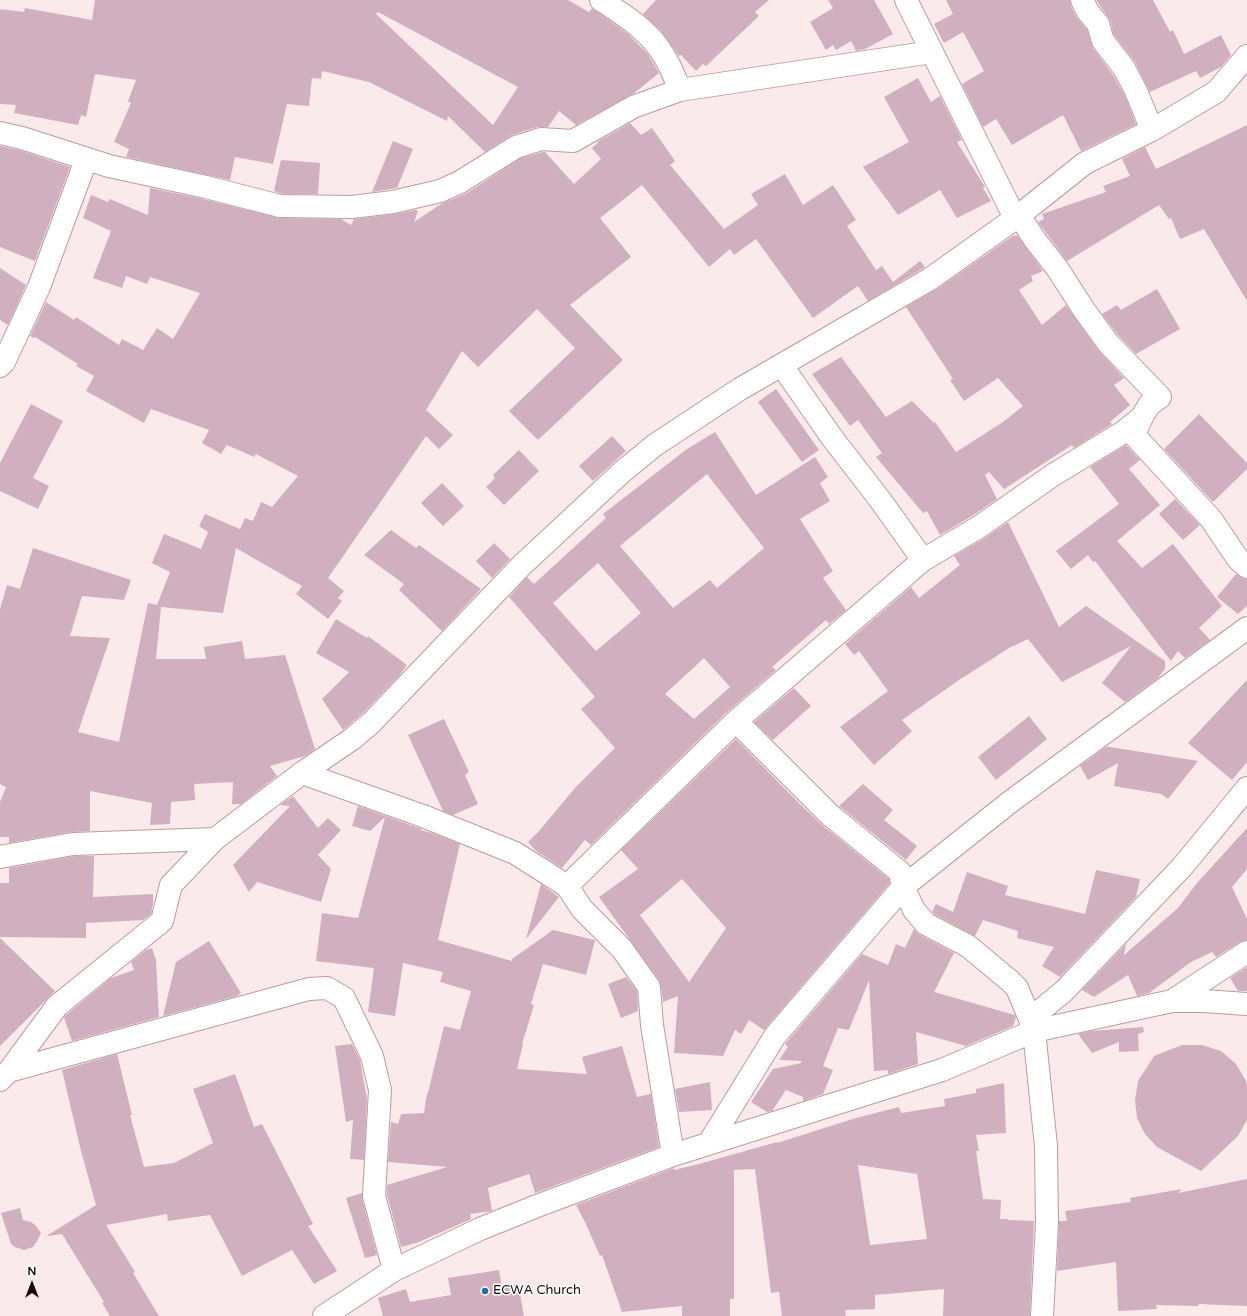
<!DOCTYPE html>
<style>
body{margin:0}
#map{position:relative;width:1247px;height:1316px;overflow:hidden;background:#faeaeb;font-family:"Varela Round",sans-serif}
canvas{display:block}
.north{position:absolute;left:12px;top:1264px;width:40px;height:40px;-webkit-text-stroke:3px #fff;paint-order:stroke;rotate:0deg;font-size:11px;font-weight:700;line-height:16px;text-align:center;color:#160a0b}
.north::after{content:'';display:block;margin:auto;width:14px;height:18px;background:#160a0b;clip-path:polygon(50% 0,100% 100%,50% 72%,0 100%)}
</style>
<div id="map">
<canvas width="1247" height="1316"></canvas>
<div class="north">N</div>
</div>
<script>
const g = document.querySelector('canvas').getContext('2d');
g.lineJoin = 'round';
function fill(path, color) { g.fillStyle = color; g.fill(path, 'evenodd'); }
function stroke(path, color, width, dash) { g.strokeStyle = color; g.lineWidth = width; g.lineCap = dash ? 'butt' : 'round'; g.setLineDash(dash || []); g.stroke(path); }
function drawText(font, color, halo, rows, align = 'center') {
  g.font = font + ' "Varela Round",sans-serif'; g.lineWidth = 3; g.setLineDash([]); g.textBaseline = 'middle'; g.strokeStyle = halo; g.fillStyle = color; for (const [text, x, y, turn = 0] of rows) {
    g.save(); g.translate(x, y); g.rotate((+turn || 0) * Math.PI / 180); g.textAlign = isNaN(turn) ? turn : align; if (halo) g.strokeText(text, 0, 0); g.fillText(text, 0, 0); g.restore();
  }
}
fill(new Path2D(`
 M 95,0 L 568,0 L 589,12 L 592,8 L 628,34 L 648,54 L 659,73 L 633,94 L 576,125 L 559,111 L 548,127 L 537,127 L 512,135 L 485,152 L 448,116 L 447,121 L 369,82 L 322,71 L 321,79 L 312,78 L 309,106 L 287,104 L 273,164 L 235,157 L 230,180 L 126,157 L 129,149 L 114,142 L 131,103 L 128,101 L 136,80 L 95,74 L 86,117 L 81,115 L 78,125 L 14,113 L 16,105 L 0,104 L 0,9 L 24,12 L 25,8 L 92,20 ZM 378,12 L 518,87 L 493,125 L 376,14 Z
 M 656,0 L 769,0 L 755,12 L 759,16 L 706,66 L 703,64 L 696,71 L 681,55 L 679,56 L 661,31 L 643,14 Z
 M 828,0 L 874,0 L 893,34 L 865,49 L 856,51 L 851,41 L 836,50 L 833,45 L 826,50 L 810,22 L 833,8 Z
 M 946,0 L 1070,0 L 1071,6 L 1077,18 L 1087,30 L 1093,48 L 1113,75 L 1125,96 L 1136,124 L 1081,151 L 1063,115 L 1012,145 L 996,119 L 983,127 L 962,84 L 984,71 L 963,32 L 944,43 L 934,24 L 953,14 Z
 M 1096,0 L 1153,0 L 1170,32 L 1173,30 L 1184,54 L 1221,35 L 1231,55 L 1221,67 L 1200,78 L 1196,71 L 1150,92 L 1135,62 L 1114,35 L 1110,20 Z
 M 918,78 L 931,102 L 940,96 L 962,140 L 957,142 L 985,187 L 983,188 L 991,201 L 957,218 L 940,190 L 898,215 L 863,167 L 909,142 L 884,97 Z
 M 630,123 L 641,135 L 652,128 L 675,161 L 670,165 L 724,229 L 758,205 L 751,194 L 785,174 L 803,205 L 833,185 L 856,220 L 847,226 L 876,270 L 882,266 L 893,282 L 920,261 L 925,267 L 868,301 L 858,286 L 813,318 L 756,239 L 734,255 L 730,249 L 709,267 L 642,185 L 600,218 L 631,257 L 570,305 L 623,360 L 538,440 L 509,411 L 575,348 L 537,309 L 478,367 L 462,351 L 426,410 L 453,435 L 439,449 L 426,436 L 328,578 L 344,591 L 338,598 L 342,601 L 328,619 L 296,594 L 302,586 L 236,548 L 223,613 L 161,607 L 156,659 L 206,659 L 204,647 L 242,641 L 245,659 L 285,655 L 315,749 L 305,756 L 270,766 L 277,776 L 241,804 L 232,804 L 233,782 L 194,784 L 195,800 L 171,802 L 170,824 L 150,825 L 152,803 L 90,791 L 90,831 L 71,832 L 9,843 L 9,837 L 0,837 L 0,802 L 6,787 L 0,784 L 0,609 L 7,585 L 20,589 L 33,548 L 131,580 L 124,600 L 82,596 L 70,636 L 110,638 L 78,732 L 119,742 L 148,603 L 157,605 L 170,572 L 152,563 L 164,534 L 201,549 L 208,532 L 199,526 L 205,514 L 240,529 L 245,518 L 253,521 L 261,502 L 272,507 L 298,476 L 256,454 L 254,457 L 227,445 L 221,454 L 202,443 L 209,430 L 151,409 L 144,423 L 86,391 L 94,376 L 76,366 L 78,364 L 35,337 L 34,338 L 30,336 L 46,302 L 74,320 L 76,317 L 119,345 L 122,339 L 143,350 L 157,328 L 173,339 L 200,293 L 150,277 L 147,284 L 126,276 L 122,288 L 93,278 L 111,231 L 83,218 L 91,195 L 108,202 L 110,199 L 148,215 L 150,188 L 203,199 L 280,218 L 341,219 L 351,225 L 354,219 L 395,214 L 415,210 L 418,211 L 414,222 L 441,204 L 467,193 L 521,158 L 543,152 L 545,152 L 574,184 L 601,159 L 592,148 L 598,143 L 597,142 Z
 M 1247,125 L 1247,301 L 1204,229 L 1180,239 L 1171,218 L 1169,219 L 1159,205 L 1067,261 L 1038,222 L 1044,219 L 1042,214 L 1106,192 L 1103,186 L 1130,176 L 1122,159 L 1145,147 L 1156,169 Z
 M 393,141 L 413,149 L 397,188 L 372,192 Z
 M 0,146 L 19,150 L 70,167 L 35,261 L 0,247 Z
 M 281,160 L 320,163 L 318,194 L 282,194 L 274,191 Z
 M 1014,235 L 1015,236 L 1017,235 L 1043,271 L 1031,276 L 1033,281 L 1019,290 L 1042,325 L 1066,305 L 1098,350 L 1124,378 L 1114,385 L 1130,405 L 1110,422 L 1112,424 L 1074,448 L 1072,445 L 1004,489 L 989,472 L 985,475 L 997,499 L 972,516 L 940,535 L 927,511 L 923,513 L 876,457 L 882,453 L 858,420 L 850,426 L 812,374 L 841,357 L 886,417 L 912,401 L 934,423 L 935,422 L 956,452 L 1003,422 L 1023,406 L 998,378 L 964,401 L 950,380 L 953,379 L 906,307 L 937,289 Z
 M 0,268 L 26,285 L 8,325 L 0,320 Z
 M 1157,289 L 1180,329 L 1136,354 L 1118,335 L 1102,314 L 1117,305 L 1121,310 Z
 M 776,389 L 819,450 L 802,462 L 758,402 Z
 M 31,404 L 63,421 L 33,478 L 49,486 L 38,509 L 0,491 L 0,463 Z
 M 1199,414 L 1247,463 L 1247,469 L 1213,502 L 1164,449 Z
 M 715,432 L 756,495 L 815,457 L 828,477 L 820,483 L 830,501 L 800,519 L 833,571 L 823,578 L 846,610 L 829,624 L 826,620 L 772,667 L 776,670 L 727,712 L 591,845 L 585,840 L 562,868 L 536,851 L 528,842 L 539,831 L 575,788 L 615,748 L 581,709 L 595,697 L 509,597 L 527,577 L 534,584 L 606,518 L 603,514 L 687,449 ZM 707,474 L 764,548 L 717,588 L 710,580 L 673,608 L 620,546 ZM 598,563 L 641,613 L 596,651 L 553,603 ZM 704,658 L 730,687 L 694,719 L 665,694 Z
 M 612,436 L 626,451 L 593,481 L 579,466 Z
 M 1126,445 L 1140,460 L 1129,469 L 1160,505 L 1117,541 L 1142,568 L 1173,544 L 1222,606 L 1199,628 L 1210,640 L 1185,658 L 1178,651 L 1171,661 L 1095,561 L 1093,562 L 1088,555 L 1071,569 L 1056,551 L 1119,504 L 1090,467 Z
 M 519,450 L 539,471 L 504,505 L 486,487 L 495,478 L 493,475 Z
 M 442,483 L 464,506 L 443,526 L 421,503 Z
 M 1175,499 L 1200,525 L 1183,540 L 1159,514 Z
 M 1008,522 L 1059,627 L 1086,606 L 1165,661 L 1165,669 L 1158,678 L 1125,702 L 1102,683 L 1131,646 L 1062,682 L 1028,639 L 1009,648 L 959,680 L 902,720 L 912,731 L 874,765 L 840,727 L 888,691 L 859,651 L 854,655 L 845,644 L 911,587 L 919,598 L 960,565 L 954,556 L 985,538 Z
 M 391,530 L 416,548 L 419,545 L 481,589 L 442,631 L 399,590 L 404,584 L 364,555 Z
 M 494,543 L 510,559 L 492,578 L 476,561 Z
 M 1236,574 L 1244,579 L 1247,579 L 1247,606 L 1238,614 L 1217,597 Z
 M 336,619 L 367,638 L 368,636 L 407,665 L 399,676 L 362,714 L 343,730 L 322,699 L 349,672 L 316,653 Z
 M 1247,680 L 1247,762 L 1232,780 L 1188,743 Z
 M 794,688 L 811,706 L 773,740 L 754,722 Z
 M 1029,716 L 1047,739 L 996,780 L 978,757 Z
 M 444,719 L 469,772 L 465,775 L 478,804 L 453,815 L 443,811 L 408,735 Z
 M 736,739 L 799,803 L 822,825 L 889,879 L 890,883 L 764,1030 L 749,1020 L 741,1034 L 735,1030 L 723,1056 L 674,1053 L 678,996 L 663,1002 L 661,986 L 659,980 L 599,897 L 638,869 L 621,850 ZM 682,879 L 726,928 L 689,982 L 640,915 Z
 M 1106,747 L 1110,747 L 1198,761 L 1168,799 L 1161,794 L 1114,786 L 1118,763 L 1088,780 L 1080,766 Z
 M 863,784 L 893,810 L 884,820 L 917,846 L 906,860 L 839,806 Z
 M 293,796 L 318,828 L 328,818 L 341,830 L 318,855 L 331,869 L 321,902 L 257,882 L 249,892 L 233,865 L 290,806 L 280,805 Z
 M 358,806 L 419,828 L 422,829 L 420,830 L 432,833 L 460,844 L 438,940 L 512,961 L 512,959 L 553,930 L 595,940 L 586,975 L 543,964 L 531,1004 L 534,1005 L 522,1044 L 523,1044 L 517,1069 L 587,1074 L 582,1057 L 622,1046 L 637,1097 L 651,1094 L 659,1147 L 535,1193 L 529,1174 L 488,1188 L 492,1211 L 470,1214 L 471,1219 L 419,1242 L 401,1247 L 387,1195 L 387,1185 L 447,1167 L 388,1162 L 391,1122 L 398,1124 L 401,1114 L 424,1113 L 427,1093 L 428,1093 L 444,1026 L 460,1030 L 471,991 L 440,982 L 443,972 L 403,963 L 395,1016 L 368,1012 L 374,968 L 316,961 L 322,913 L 358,918 L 385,817 L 370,831 L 352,826 Z
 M 1247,828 L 1247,869 L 1232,887 L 1247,919 L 1247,940 L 1240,942 L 1216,957 L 1212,952 L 1191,962 L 1149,993 L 1137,996 L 1128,975 L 1094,997 L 1082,990 L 1126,944 L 1124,955 L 1178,908 L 1197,883 Z
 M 74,856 L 94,856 L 93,897 L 153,894 L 153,904 L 151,914 L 143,920 L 86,923 L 86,938 L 0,937 L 0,883 L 9,883 L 9,868 Z
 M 1096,870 L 1140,879 L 1136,897 L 1060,977 L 1042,966 L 1054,947 L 1017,938 L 1018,931 L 983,920 L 975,936 L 934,914 L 932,912 L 936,904 L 953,912 L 967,872 L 1008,886 L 1005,895 L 1085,914 Z
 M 541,884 L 559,897 L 526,939 Z
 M 914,929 L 920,935 L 954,953 L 934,992 L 1015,1015 L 1016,1017 L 1013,1026 L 966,1046 L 916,1032 L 918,1064 L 888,1074 L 888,1070 L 874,1071 L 869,980 L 849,1030 L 838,1028 L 823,1066 L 833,1070 L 823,1094 L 803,1101 L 803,1097 L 786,1090 L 772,1111 L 767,1112 L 751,1102 L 773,1069 L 801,1063 L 801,1061 L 779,1060 L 788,1047 L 785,1044 L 862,954 L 888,965 L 896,944 L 905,948 Z
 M 0,938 L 55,991 L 0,1046 Z
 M 209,941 L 241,993 L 237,996 L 163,1016 L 176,962 Z
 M 152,948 L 156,960 L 159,1017 L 72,1041 L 64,1017 L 66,1015 L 111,978 L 134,970 L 131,962 L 146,950 Z
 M 1247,967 L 1247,991 L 1238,991 L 1230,978 Z
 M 626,977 L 637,991 L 638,1011 L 621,1018 L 608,984 Z
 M 1143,1027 L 1144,1032 L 1138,1034 L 1139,1051 L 1119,1052 L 1119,1042 L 1092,1053 L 1078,1034 L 1091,1031 Z
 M 352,1044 L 360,1060 L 367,1099 L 364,1160 L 350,1159 L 353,1120 L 346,1122 L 335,1046 Z
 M 1182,1045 L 1202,1045 L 1221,1051 L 1236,1064 L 1246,1081 L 1247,1085 L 1247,1120 L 1238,1136 L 1201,1171 L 1157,1147 L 1145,1134 L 1137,1118 L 1135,1100 L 1138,1081 L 1154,1056 Z
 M 117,1054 L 132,1115 L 130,1115 L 144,1167 L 174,1163 L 213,1143 L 193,1089 L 235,1074 L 254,1127 L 262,1124 L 313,1224 L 308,1226 L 337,1271 L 314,1284 L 292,1250 L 242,1276 L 210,1215 L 168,1221 L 167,1214 L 106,1225 L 135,1272 L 133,1273 L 159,1316 L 110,1316 L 102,1303 L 104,1302 L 62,1234 L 48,1236 L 48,1235 L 96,1205 L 81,1151 L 62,1070 Z
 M 710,1082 L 712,1110 L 679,1112 L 675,1089 Z
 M 1004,1083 L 1006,1133 L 976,1135 L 979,1151 L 976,1151 L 983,1199 L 1001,1200 L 1000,1219 L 1008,1219 L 1008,1220 L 1034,1221 L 1030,1316 L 943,1316 L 944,1289 L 875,1295 L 875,1309 L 845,1310 L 846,1316 L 782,1316 L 779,1292 L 771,1293 L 755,1169 L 734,1170 L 734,1299 L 730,1299 L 730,1316 L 682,1316 L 682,1306 L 622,1312 L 602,1255 L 600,1256 L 585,1222 L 576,1205 L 674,1168 L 674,1170 L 699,1164 L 777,1142 L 777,1143 L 856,1118 L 899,1107 L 901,1113 L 945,1106 L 944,1099 L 976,1093 L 976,1089 ZM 858,1165 L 917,1174 L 927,1239 L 870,1245 Z
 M 1247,1179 L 1247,1306 L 1199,1304 L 1198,1306 L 1156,1305 L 1157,1309 L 1118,1311 L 1116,1262 L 1057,1271 L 1059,1221 L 1067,1221 L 1065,1211 L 1131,1202 L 1130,1198 L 1182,1189 L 1178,1193 Z
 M 362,1193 L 362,1199 L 377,1255 L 365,1258 L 346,1198 Z
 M 20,1208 L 23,1220 L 31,1222 L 35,1225 L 41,1233 L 36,1243 L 33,1247 L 24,1250 L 15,1247 L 11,1244 L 1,1213 Z
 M 499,1270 L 502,1287 L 518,1284 L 524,1316 L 383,1316 L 378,1298 L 406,1289 L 410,1302 L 451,1295 L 448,1278 Z`), '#d0b0bf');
const street = new Path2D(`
 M 601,0 C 625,16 650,31 664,56 C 671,66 675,79 680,90
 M 906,0 L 1011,210 L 1024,223 L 1035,240 L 1057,268 L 1084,310 L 1108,343 L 1160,397 L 1149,405 L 1142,417 L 1134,435 L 1211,519 L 1238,559 L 1247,567
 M 1082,0 L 1088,12 L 1098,24 L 1103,41 L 1124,68 L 1136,91 L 1152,130
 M 0,133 L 22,138 L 109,166 L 206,187 L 280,206 L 352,207 L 393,202 L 440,191 L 460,182 L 516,147 L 541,139 L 573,141 L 633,107 L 680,90 L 932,52
 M 783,364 L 789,376 L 833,439 L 881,501 L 923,560 L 979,527 L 1053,475 L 1122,433 L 1142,417
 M 0,366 L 4,362 L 39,287 L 86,160
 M 736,721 L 830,815 L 900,872 L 903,887 L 914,910 L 926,924 L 968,946 L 1010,981 L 1017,988 L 1030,1019 L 1034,1031 L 1046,1146 L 1047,1223 L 1042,1316
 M 302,773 L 423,816 L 515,853 L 567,886 L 582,909 L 622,949 L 649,987 L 652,1025 L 673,1155
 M 0,857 L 73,844 L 215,839
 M 567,886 L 736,721 L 923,560
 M 1172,1001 L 1247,952
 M 1030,1019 L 1064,991 L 1182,867 L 1247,788
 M 9,1071 L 309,989 L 327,988 L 344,998 L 372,1056 L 380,1090 L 374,1196 L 394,1270
 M 0,1080 L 9,1071 L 57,1006 L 162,921 L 171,885 L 215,839 L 302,773 L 352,739 L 371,723 L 521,566 L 622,472 L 655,445 L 740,389 L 930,279 L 1017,217 L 1085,163 L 1152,130 L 1216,92 L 1247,56
 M 709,1143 L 775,1036 L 903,887 L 1010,802 L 1247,628
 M 324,1316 L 394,1270 L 480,1229 L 537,1206 L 673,1155 L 942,1070 L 1034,1031 L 1172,1001 L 1204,1001 L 1247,1004`);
stroke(street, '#be9b9d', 24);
stroke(street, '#fff', 22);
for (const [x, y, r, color] of [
 [485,1291,4,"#226da0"]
]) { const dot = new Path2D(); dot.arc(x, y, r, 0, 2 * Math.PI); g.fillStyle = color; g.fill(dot); stroke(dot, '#fff', 1.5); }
drawText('13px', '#160a0b', '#fff', [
 ["ECWA Church",493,1291]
], 'left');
</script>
